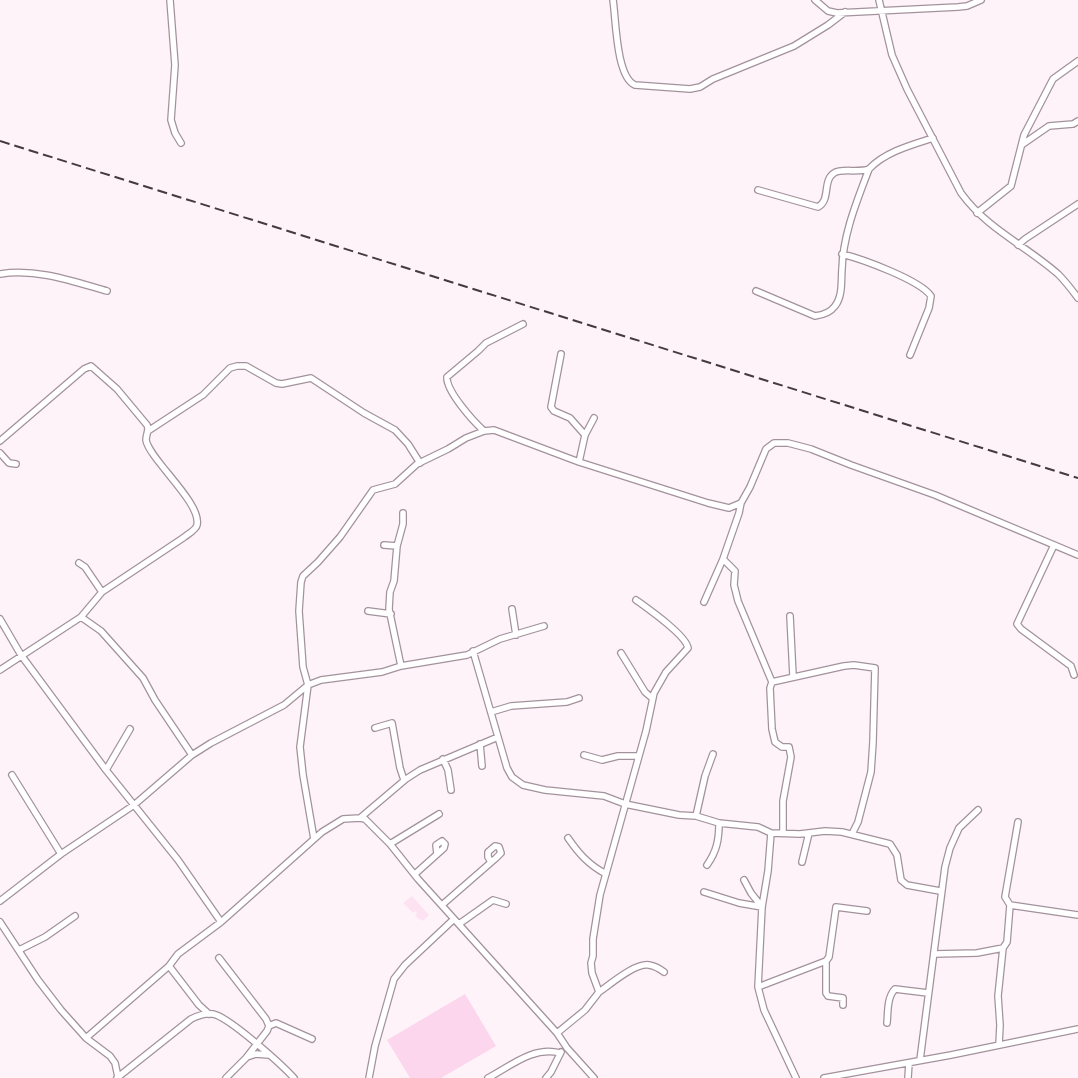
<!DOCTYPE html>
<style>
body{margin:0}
canvas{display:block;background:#fef3f9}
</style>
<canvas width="1078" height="1078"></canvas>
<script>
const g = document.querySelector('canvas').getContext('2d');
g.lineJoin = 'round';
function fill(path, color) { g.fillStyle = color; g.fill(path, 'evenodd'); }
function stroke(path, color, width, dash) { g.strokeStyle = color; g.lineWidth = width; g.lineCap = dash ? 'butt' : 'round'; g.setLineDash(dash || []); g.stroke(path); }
fill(new Path2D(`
 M 412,896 L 429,915 L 423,921 L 421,919 L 419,920 L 415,915 L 417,913 L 415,911 L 413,913 L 403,903 Z`), '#fde3f2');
fill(new Path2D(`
 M 465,994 L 496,1046 L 441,1078 L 410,1078 L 387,1040 Z`), '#fcd6ed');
const street = new Path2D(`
 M 170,0 L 175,65 L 171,120 L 175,133 L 181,143
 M 613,0 C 616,19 616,77 635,85 L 690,89 L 700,87 L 713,79 L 794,46 L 828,25 L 845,12
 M 815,0 L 828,11 L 837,13 L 958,7 L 967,6 L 981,0
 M 879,0 L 892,55 L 907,89 L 961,193 C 987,229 1025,245 1058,274 C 1065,281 1072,290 1078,298
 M 1023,144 L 1049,126 L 1073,124 L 1078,121
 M 758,190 L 818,207 C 831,200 822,181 834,173 C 841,168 858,173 869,169
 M 977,213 L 1011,186 L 1024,135 L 1053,79 L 1078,61
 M 1018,245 L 1025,239 L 1078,204
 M 842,254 C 862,259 920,280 931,296 L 929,308 L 910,355
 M 0,274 C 36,268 72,281 107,291
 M 756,291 L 815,316 C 823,315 830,313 835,306 C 843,296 841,280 842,269 C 843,234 857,201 869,169 C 885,152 911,145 933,138
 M 561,354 L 551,407 L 554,411 L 570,418 L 585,435
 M 148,431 L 203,395 L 230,368 L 237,366 L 246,366 L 276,383 L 282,384 L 311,378 L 364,413 L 395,430 L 408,444 L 420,463
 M 484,431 C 473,421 446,391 447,377 L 478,351 L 486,343 L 523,324
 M 0,441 L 84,369 L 91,366 L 117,389 L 147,425 L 148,428 C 148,432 146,436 146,440 C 149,459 202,503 197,525 C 196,530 188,534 183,538 L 102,592 L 81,617 L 0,670
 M 0,453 L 9,463 L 16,464
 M 579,462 L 585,435 L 594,418
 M 384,545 L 397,546
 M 1054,545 L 1017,624 L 1021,629 L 1071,666 L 1074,675
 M 79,563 L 85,567 L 102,592
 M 704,602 L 723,559
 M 512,609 L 516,635
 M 368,611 L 391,614
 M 790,616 L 793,676
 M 81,617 L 101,631 L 143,678 L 155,700 L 192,755
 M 0,619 L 21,655 L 106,770 L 178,860 L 221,922
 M 473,651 L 507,768 L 512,777 L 523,785 L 545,790 L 604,796 L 625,804 L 679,815 L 696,816 L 719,823 L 758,827 L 771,833 L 800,834 L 825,831 L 842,832 L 890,844 L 897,855 L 901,880 L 907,885 L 940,891
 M 621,653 L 645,692 L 652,698
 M 401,666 L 389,609 L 390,592 L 394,581 L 397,546 L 403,524 L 403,513
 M 772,682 L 738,601 L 734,585 L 735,571 L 723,559 L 739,513 L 741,503 L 750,487 L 766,449 L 774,443 L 788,443 L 811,449 L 851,465 L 935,495 L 1078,555
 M 491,712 L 511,706 L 567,702 L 579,698
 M 375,728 L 392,723 L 400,768 L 404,780
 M 480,744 L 482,766
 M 584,755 L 602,760 L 618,756 L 638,756
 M 443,759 L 448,770 L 451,790
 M 106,770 L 130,729
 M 12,775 L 61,854
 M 696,816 L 705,776 L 713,754
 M 360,818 L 406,779 L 420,770 L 498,737
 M 783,832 L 783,801 L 791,757 L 789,747 L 782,747 L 775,742 L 772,729 L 770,688 L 772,682 L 844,666 L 854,665 L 875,668 L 873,742 L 871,772 L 858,822 L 852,834
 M 771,833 L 768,871 L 762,907 L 758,987 L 764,1010 L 796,1078
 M 568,838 C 579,854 589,865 606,874
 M 314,839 L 303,775 L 300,747 L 308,685 L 303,667 L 299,611 L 301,582 L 303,576 L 318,562 L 340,537 L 373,490 L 395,484 L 417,464 L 448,449 L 466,438 L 484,431 L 494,430 L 579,462 L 708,503 L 729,508 L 741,503
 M 390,844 L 439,814
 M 802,862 L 809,833
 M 707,865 C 717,851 719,839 719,823
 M 415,874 L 444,848 L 445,844 L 442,841 L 436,845 L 437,854
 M 744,880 L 751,893 L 762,907
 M 704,892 L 739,903 L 762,907
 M 0,901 L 61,854 L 134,805 L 192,755 L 211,743 L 284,705 L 308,685 L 321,680 L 382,672 L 401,666 L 467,655 L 500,639 L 544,626
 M 442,905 L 496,858 L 501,853 L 499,847 L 495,846 L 488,852 L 488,857 L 491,862
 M 1010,905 L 1005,897 L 1018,822
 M 0,922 L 38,980 L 61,1010 L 86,1038 L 110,1056 L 115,1063 L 118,1077
 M 459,924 L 493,900 L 506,904
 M 19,950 L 45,937 L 75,916
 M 934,954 L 977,953 L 1003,948
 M 219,958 L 266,1019 L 269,1026 L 267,1031 L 246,1058 L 226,1078
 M 826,961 L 826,993 L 828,996 L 843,998 L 843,1005
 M 169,966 L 199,1005 L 209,1014
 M 758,987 L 826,961 L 829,957 L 836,907 L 867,911
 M 599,992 C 612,983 635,963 649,965 C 655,966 660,969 664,972
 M 887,1023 C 888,1012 887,997 895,989 L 928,993
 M 269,1026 L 276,1023 L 312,1039
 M 557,1033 L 585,1010 L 599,992 L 592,973 L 591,963 L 593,956 L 593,939 L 600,895 L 646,731 L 654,693 L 666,672 L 688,648 C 686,635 647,608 636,600
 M 86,1038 L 169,966 L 178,954 L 221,922 L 322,832 L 343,819 L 360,818 L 365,819 L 390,844 L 418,879 L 557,1033 L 567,1048 L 594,1078
 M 999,1045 L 1000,1025 L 998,996 L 1003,948 L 1007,942 L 1010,905 L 1078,915
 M 247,1057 L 256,1054 L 269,1055
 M 920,1060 L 945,867 L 950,848 L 959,828 L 978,810
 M 117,1078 L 191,1019 C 197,1016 205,1013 213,1014 C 229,1017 281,1064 294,1078
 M 369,1078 L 375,1046 L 394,979 L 405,965 L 454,919
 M 488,1078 C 511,1066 533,1046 560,1053
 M 546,1078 L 551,1072 L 561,1052
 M 824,1078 L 951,1055 L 1078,1029
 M 908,1078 L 909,1063`);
stroke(street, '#a3929c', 8);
stroke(street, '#fff', 5.5);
stroke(new Path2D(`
 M 0,141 L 1078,478`), '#433b3f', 2, [10, 5]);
</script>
